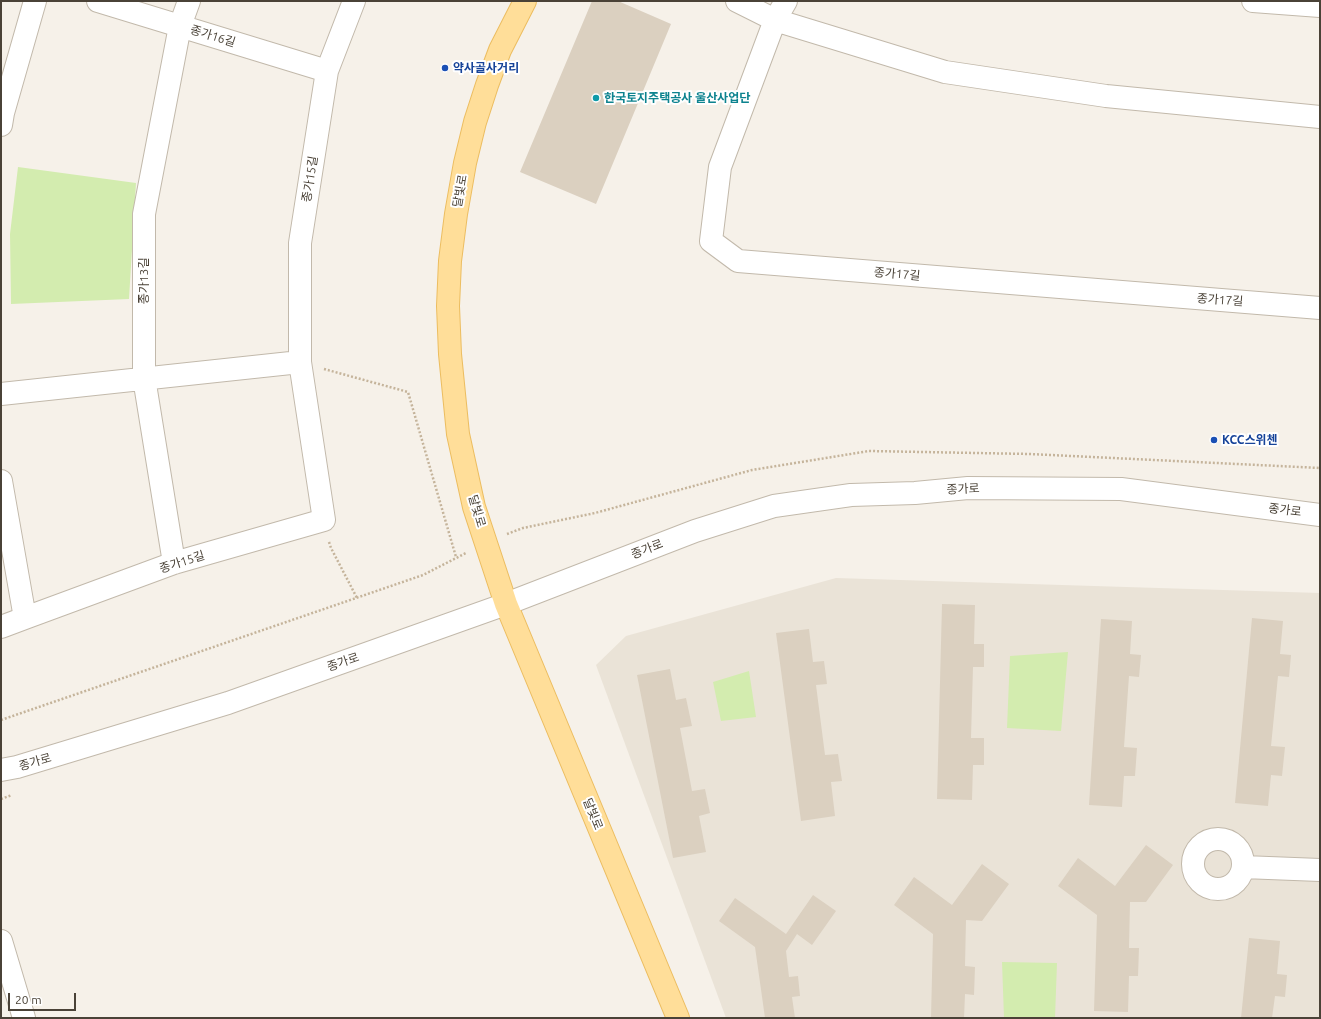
<!DOCTYPE html>
<meta charset="utf-8">
<style>
body{margin:0}
#map{position:relative;width:1321px;height:1019px;overflow:hidden;background:#f6f1e9;font-family:Ubuntu,sans-serif}
canvas{display:block}
.frame{position:absolute;inset:0;border:2px solid #4a4237;pointer-events:none}
.scale{position:absolute;left:8px;top:993px;width:68px;height:18px;box-sizing:border-box;border:2px solid #4a4237;border-top:0;padding-left:5px;font-size:12px;line-height:14px;white-space:nowrap;color:#4a4237;-webkit-text-stroke:3px #fff;paint-order:stroke}
</style>
<div id="map">
<canvas width="1321" height="1019"></canvas>
<div class="frame"></div>
<div class="scale">20 m</div>
</div>
<script>
const g = document.querySelector('canvas').getContext('2d');
g.lineJoin = 'round';
function fill(path, color) { g.fillStyle = color; g.fill(path, 'evenodd'); }
function stroke(path, color, width, dash) { g.strokeStyle = color; g.lineWidth = width; g.lineCap = dash ? 'butt' : 'round'; g.setLineDash(dash || []); g.stroke(path); }
function drawText(font, color, halo, rows, align = 'center') {
  g.font = font + ' Ubuntu,"Noto Sans KR",sans-serif'; g.lineWidth = 4; g.setLineDash([]); g.textBaseline = 'middle'; g.strokeStyle = halo; g.fillStyle = color; for (const [text, x, y, turn = 0] of rows) {
    g.save(); g.translate(x, y); g.rotate((+turn || 0) * Math.PI / 180); g.textAlign = isNaN(turn) ? turn : align; if (halo) g.strokeText(text, 0, 0); g.fillText(text, 0, 0); g.restore();
  }
}
fill(new Path2D(`
 M 836,578 L 1320,593 L 1320,1018 L 726,1018 L 596,665 L 626,636 Z`), '#eae3d7');
fill(new Path2D(`
 M 18,167 L 136,183 L 129,299 L 11,304 L 10,234 Z
 M 1068,652 L 1061,731 L 1007,728 L 1010,656 Z
 M 749,671 L 756,717 L 721,721 L 713,682 Z
 M 1002,962 L 1057,963 L 1055,1018 L 1004,1018 Z`), '#d3ecaf');
fill(new Path2D(`
 M 592,1 L 618,1 L 671,24 L 596,204 L 520,172 Z
 M 942,604 L 975,605 L 974,644 L 984,644 L 984,667 L 973,667 L 971,738 L 984,738 L 984,765 L 973,765 L 972,800 L 937,799 Z
 M 1252,618 L 1283,621 L 1280,654 L 1291,655 L 1289,677 L 1278,676 L 1271,746 L 1285,747 L 1282,776 L 1271,775 L 1268,806 L 1235,803 Z
 M 1101,619 L 1132,621 L 1130,654 L 1141,655 L 1139,677 L 1129,676 L 1124,747 L 1137,748 L 1135,776 L 1124,776 L 1122,807 L 1089,805 Z
 M 809,629 L 813,662 L 824,661 L 827,684 L 816,685 L 825,755 L 838,754 L 842,781 L 831,782 L 835,816 L 801,821 L 776,633 Z
 M 670,669 L 676,700 L 686,698 L 692,726 L 680,728 L 692,791 L 705,789 L 710,813 L 699,816 L 706,852 L 673,858 L 637,675 Z
 M 1146,845 L 1173,865 L 1146,902 L 1130,902 L 1129,948 L 1139,948 L 1138,976 L 1129,976 L 1128,1012 L 1094,1011 L 1097,915 L 1058,886 L 1078,858 L 1115,886 Z
 M 982,864 L 1009,884 L 982,921 L 966,920 L 965,966 L 975,967 L 974,995 L 965,994 L 964,1018 L 931,1018 L 933,934 L 894,905 L 914,877 L 952,905 Z
 M 813,895 L 836,911 L 812,945 L 797,934 L 786,951 L 789,977 L 798,976 L 800,996 L 792,997 L 795,1018 L 765,1018 L 755,947 L 719,921 L 735,898 L 786,934 Z
 M 1249,938 L 1280,941 L 1277,974 L 1287,975 L 1285,997 L 1275,996 L 1272,1018 L 1241,1018 Z`), '#dbd0c0');
const minor = new Path2D(`
 M 98,1 L 327,71
 M 737,1 L 775,20 L 945,72 L 1106,96 L 1320,117
 M 786,1 L 775,20 L 720,167 L 711,241 L 738,261 L 1320,308
 M 1253,1 L 1320,6
 M 1,125 L 3,113 L 35,1
 M 1,394 L 300,362
 M 1,481 L 25,618 L 174,563 L 324,520 L 300,362 L 300,243 L 327,71 L 354,1
 M 174,563 L 144,378 L 144,214 L 180,26 L 189,1
 M 1,627 L 25,618
 M 1,770 L 17,767 L 228,703 L 506,604 L 695,531 L 774,506 L 851,495 L 915,493 L 968,488 L 1121,489 L 1320,515
 M1193 864a25 25 0 1 1 50 0a25 25 0 1 1-50 0Z
 M 1243,867 L 1320,870
 M 1,941 L 24,1018`);
const major = new Path2D(`
 M 525,1 L 500,50 L 487,85 L 475,122 L 465,163 L 456,214 L 450,261 L 448,306 L 450,354 L 458,434 L 474,507 L 506,604 L 678,1018`);
stroke(minor, '#c2b9ab', 24);
stroke(major, '#ecbd60', 24);
stroke(new Path2D(`
 M 324,369 L 408,392 L 456,557
 M 507,534 L 523,528 L 595,513 L 752,470 L 869,451 L 1030,454 L 1320,468
 M 329,542 L 331,548 L 357,598
 M 1,720 L 423,575 L 466,553
 M 1,799 L 12,795`), '#c5b49b', 2.5, [2, 2]);
stroke(minor, '#fff', 22);
stroke(major, '#ffde99', 22);
for (const [x, y, r, color] of [
 [445,68,4,"#1a4fb4"],
 [596,98,4,"#0f9aa8"],
 [1214,440,4,"#1a4fb4"]
]) { const dot = new Path2D(); dot.arc(x, y, r, 0, 2 * Math.PI); g.fillStyle = color; g.fill(dot); stroke(dot, '#fff', 1.5); }
drawText('12px', '#4a4237', '#fff', [
 ["종가16길",213,36,17],
 ["종가15길",310,179,-81],
 ["달빛로",460,191,-80],
 ["종가17길",897,274,5],
 ["종가13길",144,281,-90],
 ["종가17길",1220,300,4],
 ["종가로",963,489,-3],
 ["종가로",1285,510,7],
 ["달빛로",477,511,74],
 ["종가로",647,549,-21],
 ["종가15길",182,562,-18],
 ["종가로",343,662,-19],
 ["종가로",35,762,-16],
 ["달빛로",593,814,68]
]);
drawText('bold 12px', '#164399', '#fff', [
 ["약사골사거리",453,68],
 ["KCC스위첸",1222,440]
], 'left');
drawText('bold 12px', '#0d838f', '#fff', [
 ["한국토지주택공사 울산사업단",604,98]
], 'left');
</script>
